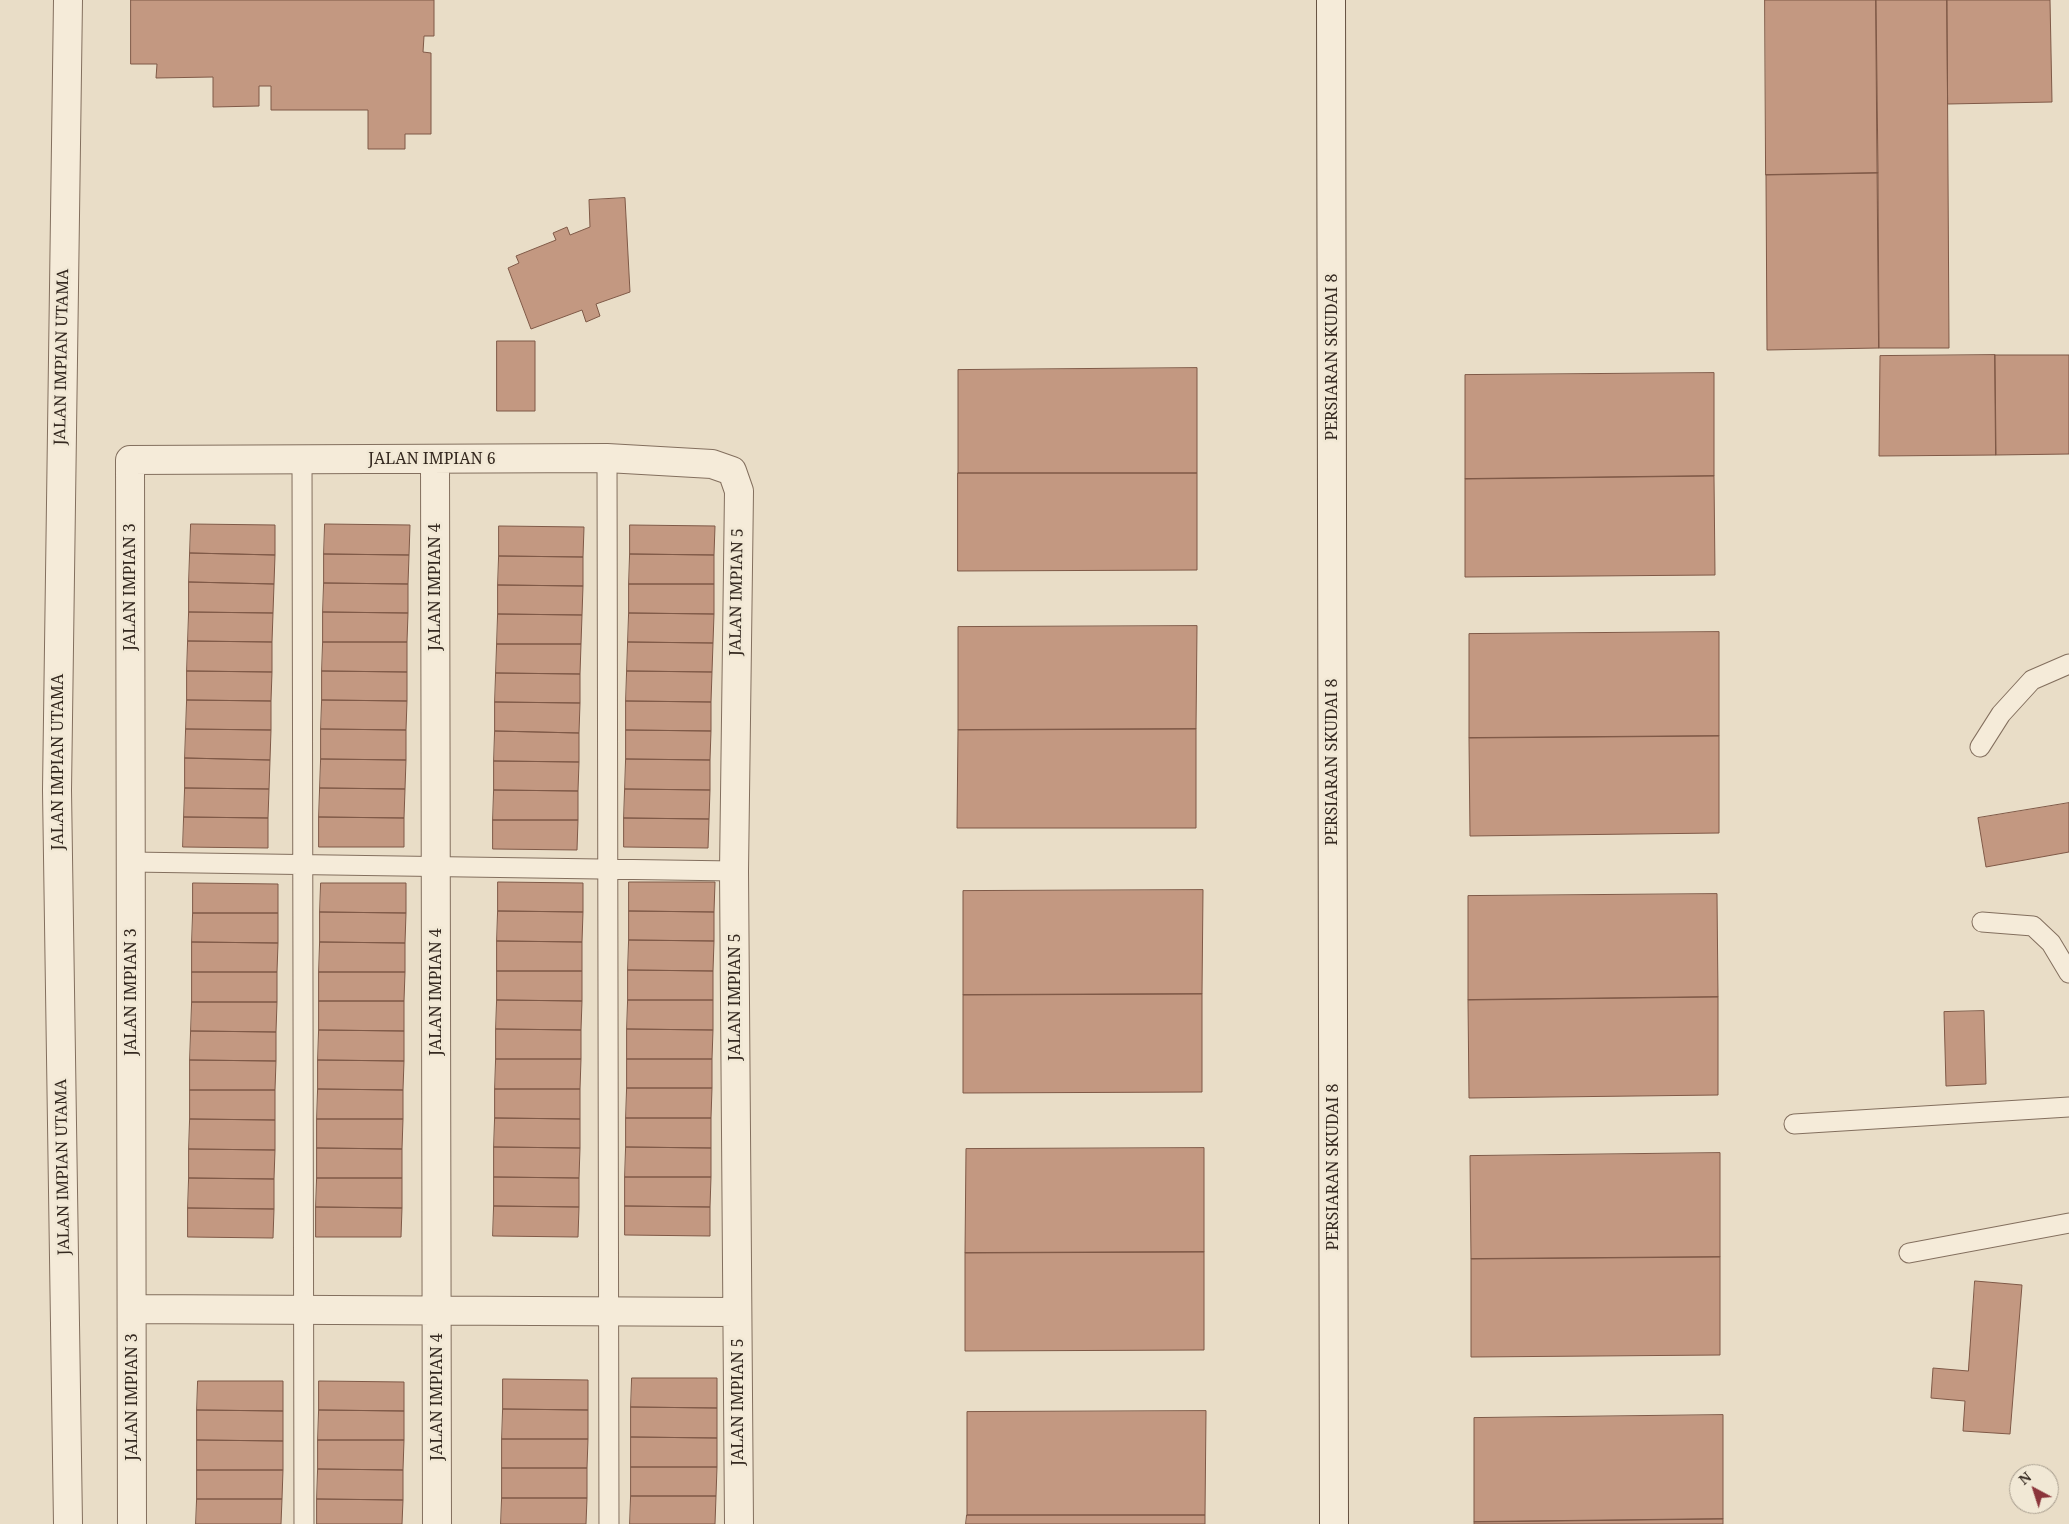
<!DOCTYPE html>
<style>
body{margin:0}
#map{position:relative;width:2069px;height:1524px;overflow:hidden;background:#e9ddc7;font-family:"Noto Serif",serif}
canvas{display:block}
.north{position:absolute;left:2009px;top:1464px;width:50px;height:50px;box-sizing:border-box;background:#f1e8d5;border:1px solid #a69c8d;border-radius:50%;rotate:320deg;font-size:14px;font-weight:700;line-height:20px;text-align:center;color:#352920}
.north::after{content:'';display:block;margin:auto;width:18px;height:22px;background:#8b353b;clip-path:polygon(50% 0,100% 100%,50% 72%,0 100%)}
</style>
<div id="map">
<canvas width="2069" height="1524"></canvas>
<div class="north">N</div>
</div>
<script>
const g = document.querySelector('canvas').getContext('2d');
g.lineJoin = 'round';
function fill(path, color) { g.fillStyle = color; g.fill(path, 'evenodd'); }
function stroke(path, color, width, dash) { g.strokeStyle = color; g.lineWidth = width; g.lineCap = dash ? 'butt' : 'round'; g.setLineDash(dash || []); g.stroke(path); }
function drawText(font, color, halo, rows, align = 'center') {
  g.font = font + ' "Noto Serif",serif'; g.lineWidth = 5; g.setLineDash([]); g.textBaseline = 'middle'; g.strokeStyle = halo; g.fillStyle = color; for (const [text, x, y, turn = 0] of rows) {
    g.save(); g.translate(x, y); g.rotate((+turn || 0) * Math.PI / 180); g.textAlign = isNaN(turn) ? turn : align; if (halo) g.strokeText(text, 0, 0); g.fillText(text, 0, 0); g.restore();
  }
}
const building = new Path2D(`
 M 131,0 L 434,0 L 434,36 L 424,36 L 423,52 L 431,53 L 431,134 L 405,134 L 405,149 L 368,149 L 368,110 L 271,110 L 271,86 L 259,86 L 259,106 L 213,107 L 213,77 L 156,78 L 157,64 L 131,64 Z
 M 1765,0 L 1876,0 L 1878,173 L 1766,175 Z
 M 1876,0 L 1947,0 L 1949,348 L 1879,348 Z
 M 1947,0 L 2050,0 L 2052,102 L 1948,104 Z
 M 1878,173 L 1879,348 L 1767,350 L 1766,175 Z
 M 625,198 L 630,292 L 596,304 L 600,316 L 586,322 L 582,310 L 531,329 L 508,268 L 519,263 L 516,256 L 556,240 L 553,233 L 567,227 L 570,235 L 590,227 L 589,200 Z
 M 497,341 L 535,341 L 535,411 L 497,411 Z
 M 1995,355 L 2069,355 L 2069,454 L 1996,455 Z
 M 1995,355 L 1996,455 L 1879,456 L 1880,356 Z
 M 1197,368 L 1197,473 L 958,473 L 958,370 Z
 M 1714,373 L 1714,476 L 1465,479 L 1465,375 Z
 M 958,473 L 1197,473 L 1197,570 L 958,571 Z
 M 1714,476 L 1715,575 L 1465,577 L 1465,479 Z
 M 191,524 L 275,525 L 275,555 L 190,553 Z
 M 325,524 L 410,525 L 409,555 L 324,554 Z
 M 630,525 L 715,526 L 714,555 L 630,554 Z
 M 499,526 L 584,527 L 583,557 L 499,556 Z
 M 190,553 L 275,555 L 274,584 L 189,582 Z
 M 324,554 L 409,555 L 408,584 L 324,583 Z
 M 630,554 L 714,555 L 714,584 L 629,584 Z
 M 499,556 L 583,557 L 583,586 L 498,585 Z
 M 189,582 L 274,584 L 273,613 L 189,612 Z
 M 324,583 L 408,584 L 408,613 L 323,612 Z
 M 629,584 L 714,584 L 714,614 L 629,613 Z
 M 498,585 L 583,586 L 582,615 L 498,614 Z
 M 189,612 L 273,613 L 272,642 L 188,641 Z
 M 323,612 L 408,613 L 407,642 L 323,642 Z
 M 629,613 L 714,614 L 713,643 L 628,642 Z
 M 498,614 L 582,615 L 581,644 L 497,644 Z
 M 1197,626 L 1196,729 L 958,730 L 958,627 Z
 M 1719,632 L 1719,736 L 1469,738 L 1469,634 Z
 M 188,641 L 272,642 L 272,672 L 187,671 Z
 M 323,642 L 407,642 L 407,672 L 322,671 Z
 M 628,642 L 713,643 L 712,672 L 627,671 Z
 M 497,644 L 581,644 L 580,674 L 496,673 Z
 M 187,671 L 272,672 L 271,701 L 187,700 Z
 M 322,671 L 407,672 L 407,701 L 322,700 Z
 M 627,671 L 712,672 L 711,702 L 626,701 Z
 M 496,673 L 580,674 L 580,703 L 495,702 Z
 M 187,700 L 271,701 L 271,730 L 186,729 Z
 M 322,700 L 407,701 L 406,730 L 321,729 Z
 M 626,701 L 711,702 L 711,731 L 626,730 Z
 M 495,702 L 580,703 L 579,733 L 495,731 Z
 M 186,729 L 271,730 L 270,760 L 185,758 Z
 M 321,729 L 406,730 L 406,760 L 321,759 Z
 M 1196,729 L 1196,828 L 957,828 L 958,730 Z
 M 626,730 L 711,731 L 710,760 L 626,759 Z
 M 495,731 L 579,733 L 579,762 L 494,761 Z
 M 1719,736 L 1719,833 L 1470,836 L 1469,738 Z
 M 185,758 L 270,760 L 269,789 L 185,788 Z
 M 321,759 L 406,760 L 405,789 L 320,788 Z
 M 626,759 L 710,760 L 710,790 L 625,789 Z
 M 494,761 L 579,762 L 578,791 L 494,790 Z
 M 185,788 L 269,789 L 268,818 L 184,817 Z
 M 320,788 L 405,789 L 404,818 L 319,817 Z
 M 625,789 L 710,790 L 709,819 L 624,818 Z
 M 494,790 L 578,791 L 578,820 L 493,820 Z
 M 2069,803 L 2069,852 L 1986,867 L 1978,818 Z
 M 184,817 L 268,818 L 268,848 L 183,847 Z
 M 319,817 L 404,818 L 404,847 L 319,847 Z
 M 624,818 L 709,819 L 708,848 L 624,847 Z
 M 493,820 L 578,820 L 577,850 L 493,849 Z
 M 498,882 L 583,883 L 583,912 L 498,911 Z
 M 629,882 L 715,882 L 714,912 L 629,911 Z
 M 193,883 L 278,884 L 278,913 L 193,913 Z
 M 321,883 L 406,883 L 406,913 L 320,912 Z
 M 1203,890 L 1202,994 L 963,995 L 963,891 Z
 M 1717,894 L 1718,997 L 1468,1000 L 1468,896 Z
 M 498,911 L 583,912 L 582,942 L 497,941 Z
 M 629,911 L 714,912 L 714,941 L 629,940 Z
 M 320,912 L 406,913 L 405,943 L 320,942 Z
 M 193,913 L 278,913 L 278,943 L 192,942 Z
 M 629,940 L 714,941 L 713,971 L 628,970 Z
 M 497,941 L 582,942 L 582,971 L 497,971 Z
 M 192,942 L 278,943 L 277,972 L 192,972 Z
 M 320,942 L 405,943 L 405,972 L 319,972 Z
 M 628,970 L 713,971 L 713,1000 L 628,1000 Z
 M 497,971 L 582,971 L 582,1001 L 497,1000 Z
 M 192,972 L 277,972 L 277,1002 L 192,1002 Z
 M 319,972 L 405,972 L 404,1001 L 319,1001 Z
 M 1202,994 L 1202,1092 L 963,1093 L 963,995 Z
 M 1718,997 L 1718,1095 L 1469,1098 L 1468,1000 Z
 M 497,1000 L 582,1001 L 581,1030 L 496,1029 Z
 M 628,1000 L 713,1000 L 713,1030 L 627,1029 Z
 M 319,1001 L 404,1001 L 404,1031 L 319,1030 Z
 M 192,1002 L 277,1002 L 276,1032 L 191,1031 Z
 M 1984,1011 L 1986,1084 L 1946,1086 L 1944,1012 Z
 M 496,1029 L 581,1030 L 581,1059 L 496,1059 Z
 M 627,1029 L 713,1030 L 712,1059 L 627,1059 Z
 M 319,1030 L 404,1031 L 404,1061 L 318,1060 Z
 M 191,1031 L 276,1032 L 276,1061 L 190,1060 Z
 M 496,1059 L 581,1059 L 580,1089 L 495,1089 Z
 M 627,1059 L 712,1059 L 712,1088 L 627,1088 Z
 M 190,1060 L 276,1061 L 275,1090 L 190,1090 Z
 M 318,1060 L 404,1061 L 403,1090 L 318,1089 Z
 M 627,1088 L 712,1088 L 711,1118 L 626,1118 Z
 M 318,1089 L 403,1090 L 403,1119 L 317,1119 Z
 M 495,1089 L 580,1089 L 580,1119 L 495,1118 Z
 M 190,1090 L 275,1090 L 275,1120 L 190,1119 Z
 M 495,1118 L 580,1119 L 580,1148 L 494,1147 Z
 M 626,1118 L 711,1118 L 711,1148 L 626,1147 Z
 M 190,1119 L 275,1120 L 275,1150 L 189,1149 Z
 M 317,1119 L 403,1119 L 402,1149 L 317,1148 Z
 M 494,1147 L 580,1148 L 579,1178 L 494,1177 Z
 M 626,1147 L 711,1148 L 711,1177 L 625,1177 Z
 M 317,1148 L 402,1149 L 402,1178 L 317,1178 Z
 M 1204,1148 L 1204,1252 L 965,1253 L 966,1149 Z
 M 189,1149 L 275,1150 L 274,1179 L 189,1178 Z
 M 1720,1153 L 1720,1257 L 1471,1259 L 1470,1156 Z
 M 494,1177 L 579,1178 L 579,1207 L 494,1206 Z
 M 625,1177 L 711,1177 L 710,1207 L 625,1206 Z
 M 189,1178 L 274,1179 L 274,1209 L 188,1208 Z
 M 317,1178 L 402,1178 L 402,1208 L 316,1207 Z
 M 494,1206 L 579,1207 L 578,1237 L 493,1236 Z
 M 625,1206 L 710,1207 L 710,1236 L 625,1235 Z
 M 316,1207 L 402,1208 L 401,1237 L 316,1237 Z
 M 188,1208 L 274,1209 L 273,1238 L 188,1237 Z
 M 1204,1252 L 1204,1350 L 965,1351 L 965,1253 Z
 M 1720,1257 L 1720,1355 L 1471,1357 L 1471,1259 Z
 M 1975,1281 L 2022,1285 L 2010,1434 L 1963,1431 L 1965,1401 L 1931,1398 L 1933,1368 L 1968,1371 Z
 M 632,1378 L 717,1378 L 717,1408 L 631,1407 Z
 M 503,1379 L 588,1380 L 588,1410 L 503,1409 Z
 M 198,1381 L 283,1381 L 283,1411 L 197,1410 Z
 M 319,1381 L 404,1382 L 404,1411 L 319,1410 Z
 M 631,1407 L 717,1408 L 717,1438 L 631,1437 Z
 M 503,1409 L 588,1410 L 588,1439 L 502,1439 Z
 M 197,1410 L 283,1411 L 283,1441 L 197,1440 Z
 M 319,1410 L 404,1411 L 404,1440 L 318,1440 Z
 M 1206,1411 L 1205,1515 L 967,1515 L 967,1412 Z
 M 1723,1415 L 1723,1519 L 1474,1522 L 1474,1418 Z
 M 631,1437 L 717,1438 L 717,1467 L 631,1467 Z
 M 502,1439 L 588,1439 L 587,1468 L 502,1468 Z
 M 197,1440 L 283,1441 L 283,1470 L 197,1470 Z
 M 318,1440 L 404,1440 L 403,1470 L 318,1469 Z
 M 631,1467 L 717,1467 L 716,1496 L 631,1496 Z
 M 502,1468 L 587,1468 L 587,1498 L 502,1498 Z
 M 318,1469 L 403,1470 L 403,1500 L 317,1499 Z
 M 197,1470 L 283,1470 L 282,1499 L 197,1499 Z
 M 631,1496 L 716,1496 L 715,1524 L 630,1524 Z
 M 502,1498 L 587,1498 L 586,1524 L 501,1524 Z
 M 197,1499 L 282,1499 L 281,1524 L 196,1524 Z
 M 317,1499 L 403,1500 L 402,1524 L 317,1524 Z
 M 967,1515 L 1205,1515 L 1205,1524 L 966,1524 Z
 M 1723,1519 L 1723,1524 L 1474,1524 L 1474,1522 Z`);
fill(building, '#c39881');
stroke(building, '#7f5947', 1);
const lane = new Path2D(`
 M 302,458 L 304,1524
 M 607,458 L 609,1524
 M 1980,747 L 2001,714 L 2032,680 L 2069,664
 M 131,862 L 734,871
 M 1982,922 L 2033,926 L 2051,943 L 2069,973
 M 1794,1124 L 2069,1107
 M 1909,1253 L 2069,1223`);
const street = new Path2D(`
 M 68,0 L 57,790 L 68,1524
 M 435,460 L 437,1524
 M 132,1309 L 737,1312
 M 132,1524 L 130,460 L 607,458 L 712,464 L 732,471 L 739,491 L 734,871 L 739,1524`);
const secondary = new Path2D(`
 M 1331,0 L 1334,1524`);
stroke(lane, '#836f5e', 21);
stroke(street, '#836f5e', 30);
stroke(secondary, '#655141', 30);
stroke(lane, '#f5ebd9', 19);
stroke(street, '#f5ebd9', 28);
stroke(secondary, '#f5ebd9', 28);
drawText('16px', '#352920', '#f1e8d5', [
 ["JALAN IMPIAN UTAMA",62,357,-89],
 ["PERSIARAN SKUDAI 8",1332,357,-90],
 ["JALAN IMPIAN 6",432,459],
 ["JALAN IMPIAN 3",130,587,-90],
 ["JALAN IMPIAN 4",435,587,-90],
 ["JALAN IMPIAN 5",737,592,-89],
 ["JALAN IMPIAN UTAMA",58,762,-90],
 ["PERSIARAN SKUDAI 8",1332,762,-90],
 ["JALAN IMPIAN 3",131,992,-90],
 ["JALAN IMPIAN 4",436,992,-90],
 ["JALAN IMPIAN 5",735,997,-90],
 ["JALAN IMPIAN UTAMA",63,1167,-91],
 ["PERSIARAN SKUDAI 8",1333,1167,-90],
 ["JALAN IMPIAN 3",132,1397,-90],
 ["JALAN IMPIAN 4",437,1397,-90],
 ["JALAN IMPIAN 5",738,1402,-90]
]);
</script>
